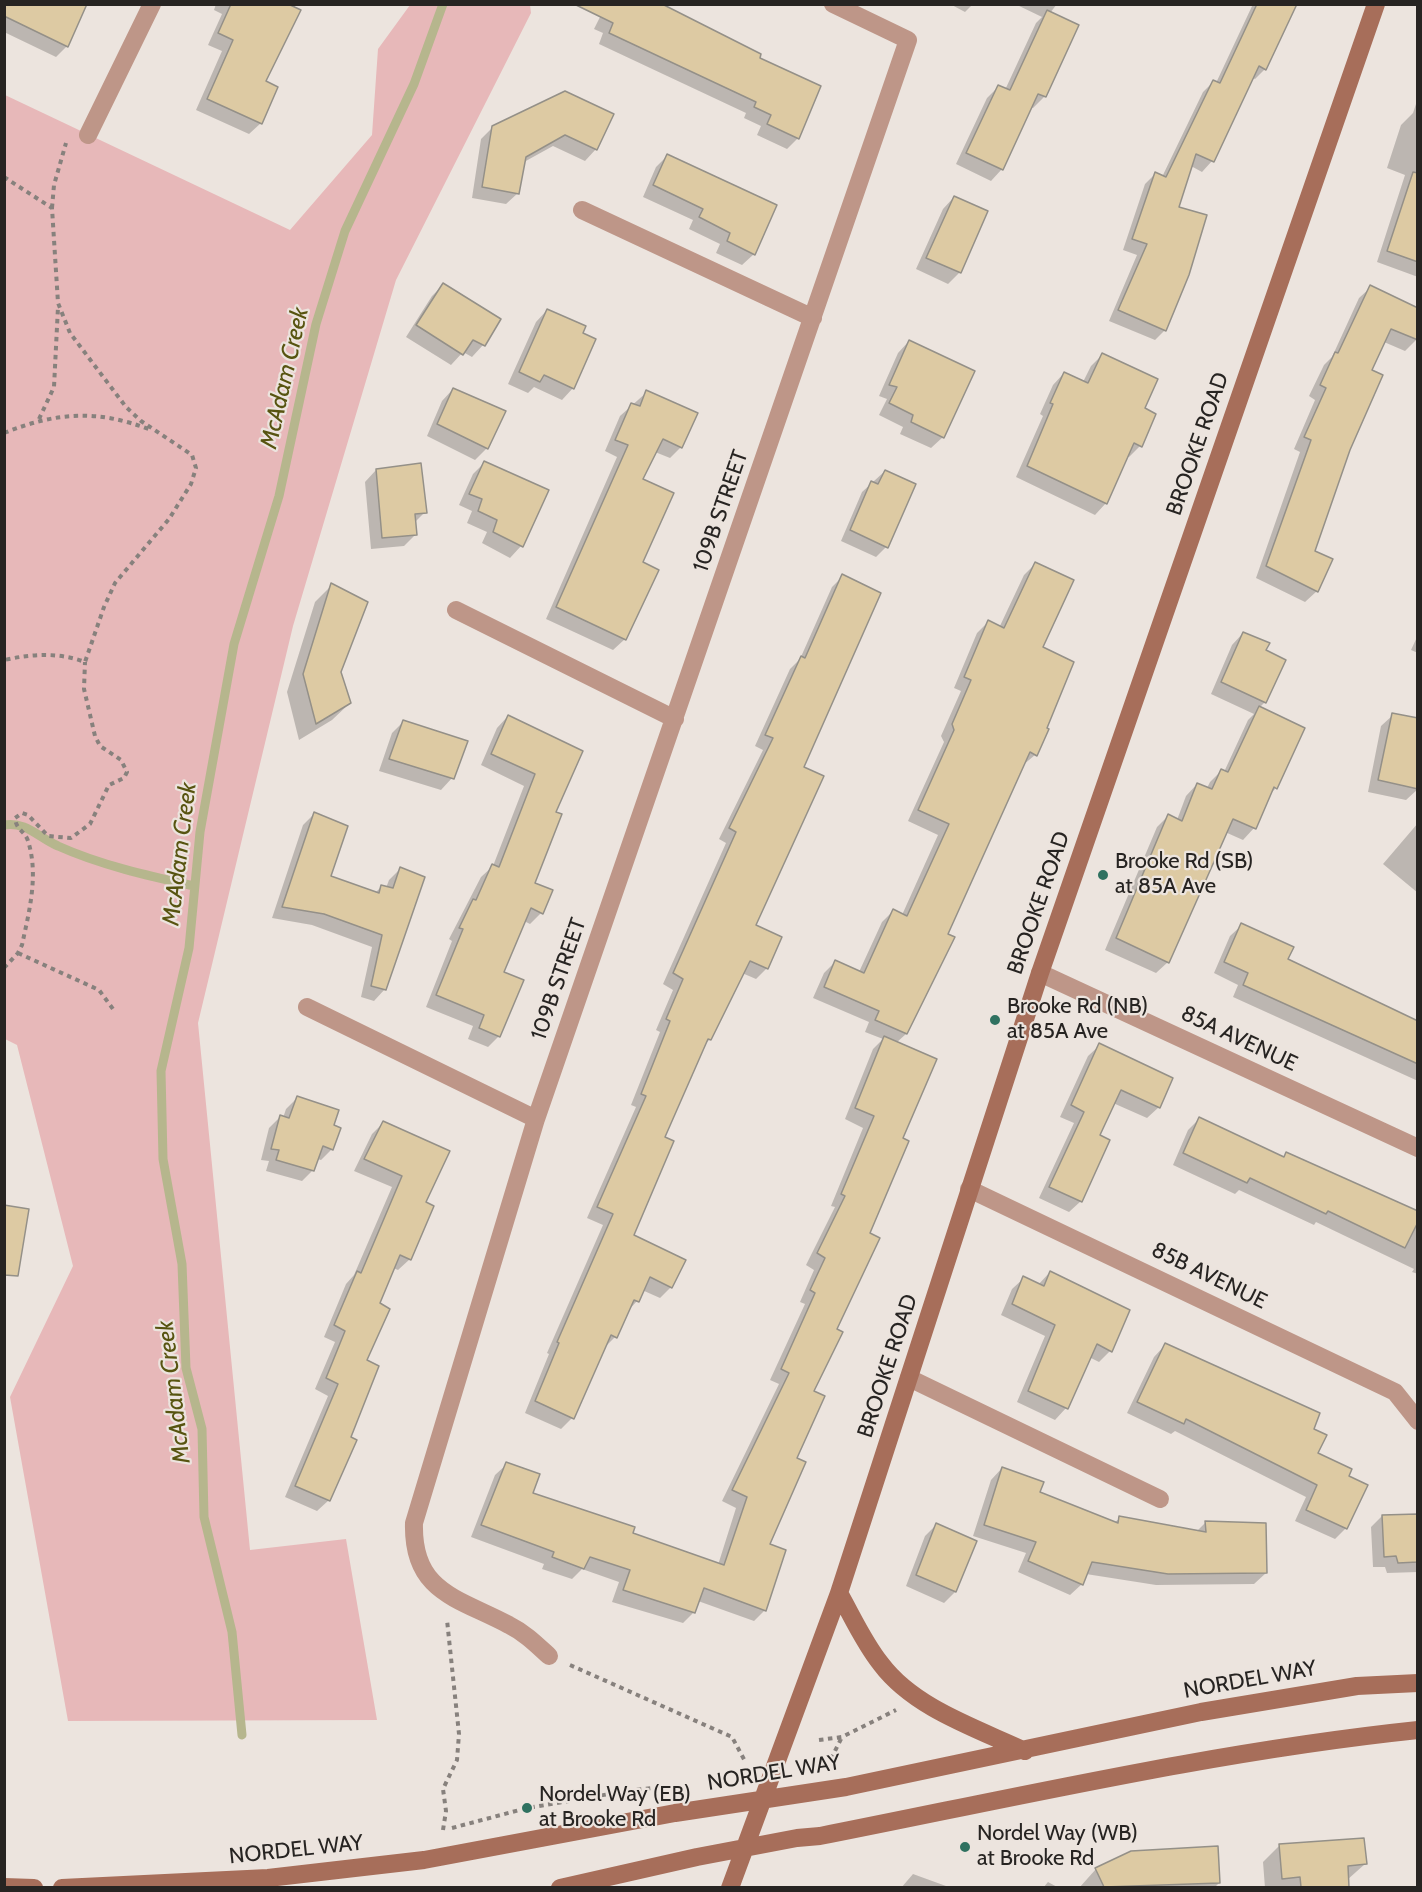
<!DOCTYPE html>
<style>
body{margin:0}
#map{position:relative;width:1422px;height:1892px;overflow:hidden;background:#ece4de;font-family:Cabin,sans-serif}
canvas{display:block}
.frame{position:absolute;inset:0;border:6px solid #272422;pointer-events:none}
</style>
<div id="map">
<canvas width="1422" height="1892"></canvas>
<div class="frame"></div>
</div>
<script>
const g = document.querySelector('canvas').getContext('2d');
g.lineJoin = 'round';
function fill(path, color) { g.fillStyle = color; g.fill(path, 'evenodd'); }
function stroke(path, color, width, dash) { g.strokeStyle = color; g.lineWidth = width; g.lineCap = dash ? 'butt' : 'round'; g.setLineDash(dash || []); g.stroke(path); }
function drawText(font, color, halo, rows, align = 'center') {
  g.font = font + ' Cabin,sans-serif'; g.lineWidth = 4.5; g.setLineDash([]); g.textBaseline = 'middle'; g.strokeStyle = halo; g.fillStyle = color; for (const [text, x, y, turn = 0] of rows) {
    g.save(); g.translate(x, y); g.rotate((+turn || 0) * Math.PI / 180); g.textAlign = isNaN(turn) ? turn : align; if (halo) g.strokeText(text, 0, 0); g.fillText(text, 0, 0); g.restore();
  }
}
fill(new Path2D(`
 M 410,5 L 530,5 L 531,13 L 396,280 L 293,626 L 198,1023 L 250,1550 L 346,1539 L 377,1720 L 68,1721 L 10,1397 L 73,1266 L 17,1045 L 5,1039 L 5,95 L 290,230 L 372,135 L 378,49 Z`), '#e7b8b9');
fill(new Path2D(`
 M 4,4 L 67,46 L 56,57 L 4,32 Z
 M 216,4 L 296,4 L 264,82 L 261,123 L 249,134 L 196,110 L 222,51 L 208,45 L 222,14 L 214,10 Z
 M 950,4 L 973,4 L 965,12 Z
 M 1015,4 L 1057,4 L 1050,13 L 1045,96 L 1033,108 L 1031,107 L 1002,169 L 991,181 L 956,164 L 987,98 L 998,87 L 1005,90 L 1036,23 L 1042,17 Z
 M 1253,4 L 1295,4 L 1265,69 L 1255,79 L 1252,78 L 1212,161 L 1202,172 L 1191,166 L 1177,208 L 1165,330 L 1155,340 L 1109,321 L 1137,255 L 1123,250 L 1145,184 L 1155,174 L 1162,177 L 1203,92 L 1214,81 L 1216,83 Z
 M 604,9 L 758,58 L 798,138 L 787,149 L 757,135 L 761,126 L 744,118 L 746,113 L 599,44 L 603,33 L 594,29 Z
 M 565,93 L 596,149 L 585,161 L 553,146 L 524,162 L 518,193 L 506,204 L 472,198 L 481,139 L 493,127 Z
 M 1418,98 L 1418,277 L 1377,262 L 1405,175 L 1387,168 L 1401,125 L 1413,113 Z
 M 667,156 L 754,254 L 742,265 L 716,253 L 720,244 L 689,229 L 693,220 L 643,197 L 656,167 Z
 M 954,197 L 986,212 L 959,273 L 948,284 L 916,269 L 943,209 Z
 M 443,285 L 499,319 L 483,345 L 472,357 L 463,352 L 451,365 L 406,337 L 432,296 Z
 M 1371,287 L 1417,339 L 1405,351 L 1384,342 L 1370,371 L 1348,449 L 1313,552 L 1317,591 L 1305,602 L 1256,578 L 1300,452 L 1294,449 L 1315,400 L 1309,396 L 1324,365 L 1332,357 L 1359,298 Z
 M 547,310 L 573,388 L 562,400 L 534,387 L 528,393 L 508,384 L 536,322 Z
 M 909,341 L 943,437 L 931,448 L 900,434 L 903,427 L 879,415 L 887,399 L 879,396 L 898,353 Z
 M 1102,355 L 1143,408 L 1140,446 L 1129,457 L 1126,456 L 1106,503 L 1095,515 L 1016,477 L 1043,416 L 1040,414 L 1053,385 L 1064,373 L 1083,382 L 1091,366 Z
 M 453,389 L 504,411 L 486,449 L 475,460 L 427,436 L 442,401 Z
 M 647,392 L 681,447 L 670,458 L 655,452 L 641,479 L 641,563 L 625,639 L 613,650 L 546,619 L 617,457 L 605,451 L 620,416 Z
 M 484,463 L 547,491 L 521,546 L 510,558 L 482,543 L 487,532 L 467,523 L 472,511 L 459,505 L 473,474 Z
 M 376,470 L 425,512 L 414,523 L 416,534 L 404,546 L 371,549 L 365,482 Z
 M 885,471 L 886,547 L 876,557 L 841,541 L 862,492 Z
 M 1035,564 L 1041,647 L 1035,755 L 1023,765 L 946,934 L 906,1034 L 896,1043 L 901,1139 L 812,1392 L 795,1459 L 768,1545 L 765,1610 L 754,1621 L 698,1601 L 694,1612 L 683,1623 L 612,1602 L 619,1582 L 582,1569 L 572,1579 L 542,1569 L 544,1564 L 471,1537 L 495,1475 L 507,1464 L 531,1494 L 718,1565 L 736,1508 L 722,1501 L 779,1384 L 770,1380 L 805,1304 L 800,1302 L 814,1270 L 806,1265 L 835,1207 L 831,1206 L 863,1128 L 845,1119 L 873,1049 L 883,1039 L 865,1032 L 869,1022 L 813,998 L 824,973 L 835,962 L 859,972 L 882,922 L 893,911 L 902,915 L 938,835 L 908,821 L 944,742 L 941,736 L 961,691 L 954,688 L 977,633 L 988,622 L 999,628 L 1024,575 Z
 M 843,576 L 802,767 L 754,925 L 767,968 L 756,979 L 742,973 L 710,1039 L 703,1046 L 663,1137 L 632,1236 L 671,1287 L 660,1298 L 642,1290 L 637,1301 L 627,1312 L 615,1337 L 604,1348 L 572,1418 L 561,1429 L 525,1413 L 549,1354 L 547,1353 L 603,1225 L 587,1218 L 636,1107 L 631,1105 L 660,1032 L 656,1030 L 673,990 L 663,984 L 726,843 L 719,839 L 763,750 L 755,746 L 790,669 L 800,659 L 832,587 Z
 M 332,585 L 340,672 L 350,703 L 332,720 L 299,740 L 287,692 L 315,602 Z
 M 1243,633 L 1264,651 L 1265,702 L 1259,708 L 1276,788 L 1268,796 L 1254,828 L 1243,840 L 1225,832 L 1168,962 L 1156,973 L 1105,950 L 1157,827 L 1168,816 L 1177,820 L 1186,796 L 1197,784 L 1207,788 L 1210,782 L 1221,771 L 1224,772 L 1248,720 L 1254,714 L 1211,694 L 1232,645 Z
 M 1418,635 L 1418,653 L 1411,650 Z
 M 1393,715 L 1418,720 L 1418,789 L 1406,800 L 1368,792 L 1381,726 Z
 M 508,716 L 554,813 L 533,883 L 541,913 L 530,924 L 524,921 L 502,973 L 499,1036 L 488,1047 L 468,1039 L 473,1026 L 426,1007 L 452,941 L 449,939 L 481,877 L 493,866 L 524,786 L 481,765 L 497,728 Z
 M 403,722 L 452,778 L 441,790 L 379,771 L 392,733 Z
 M 314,814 L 329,877 L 375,893 L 381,887 L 386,888 L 389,880 L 400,869 L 385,989 L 374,1001 L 361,997 L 372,947 L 312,925 L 272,918 L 303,825 Z
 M 1418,823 L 1418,893 L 1383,864 Z
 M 1242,925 L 1286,960 L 1418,1022 L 1418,1081 L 1233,997 L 1238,985 L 1214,973 L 1230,936 Z
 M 1100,1045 L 1159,1107 L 1147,1118 L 1113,1103 L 1098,1136 L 1081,1201 L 1069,1212 L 1039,1198 L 1074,1123 L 1060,1117 L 1088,1056 Z
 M 297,1098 L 332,1126 L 332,1149 L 321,1160 L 317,1159 L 313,1170 L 302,1181 L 266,1171 L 269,1161 L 261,1160 L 269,1128 L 280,1117 L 283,1118 L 286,1109 Z
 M 1199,1119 L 1282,1158 L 1287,1153 L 1418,1213 L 1418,1274 L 1412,1272 L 1414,1269 L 1316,1222 L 1314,1225 L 1239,1190 L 1235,1194 L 1173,1165 L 1188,1130 Z
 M 384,1122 L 424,1202 L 410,1259 L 398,1270 L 393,1268 L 378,1304 L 349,1438 L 329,1500 L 317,1511 L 285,1497 L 328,1396 L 315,1389 L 335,1342 L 324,1337 L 346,1284 L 354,1275 L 392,1187 L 354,1171 L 372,1134 Z
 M 1050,1272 L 1110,1351 L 1099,1362 L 1089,1357 L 1066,1408 L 1055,1420 L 1017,1402 L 1045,1336 L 1001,1315 L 1012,1289 L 1024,1278 L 1038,1285 Z
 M 1165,1345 L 1347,1476 L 1346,1528 L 1335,1539 L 1295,1521 L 1306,1497 L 1175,1431 L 1171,1434 L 1127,1413 L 1154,1357 Z
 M 1002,1468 L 1038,1493 L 1114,1523 L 1120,1518 L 1196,1532 L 1206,1522 L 1266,1573 L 1254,1584 L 1156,1585 L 1086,1574 L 1082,1584 L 1070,1595 L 1018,1572 L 1026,1553 L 973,1536 L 991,1480 Z
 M 1382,1516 L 1418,1516 L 1418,1572 L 1387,1573 L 1385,1567 L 1373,1567 L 1371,1527 Z
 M 936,1525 L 955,1592 L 944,1603 L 906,1586 L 925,1536 Z
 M 1280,1845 L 1365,1864 L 1347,1880 L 1348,1888 L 1265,1888 L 1263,1862 Z
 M 1096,1869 L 1219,1883 L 1214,1888 L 1079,1888 Z
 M 913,1874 L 946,1886 L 946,1888 L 901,1888 Z
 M 1048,1882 L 1059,1888 L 1043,1888 Z`), '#0003');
stroke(new Path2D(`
 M 4,825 C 26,821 39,838 58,846 C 100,865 149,876 194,886
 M 242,1735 L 232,1632 L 204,1517 L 202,1429 L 186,1368 L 182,1264 L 163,1159 L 161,1071 L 189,948 L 200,832 L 234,644 L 279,496 L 316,324 L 345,231 L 414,84 L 443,4`), '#b6b68d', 9);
const building = new Path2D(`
 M 4,4 L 87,4 L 68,47 L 4,16 Z
 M 231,4 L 288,4 L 301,10 L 266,81 L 278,87 L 262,124 L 207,99 L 233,40 L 218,33 Z
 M 574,4 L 662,4 L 761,54 L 760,58 L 821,86 L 799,139 L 767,124 L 771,115 L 754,107 L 756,102 L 609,33 L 613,23 Z
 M 1257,4 L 1297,4 L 1266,70 L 1259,66 L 1214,162 L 1196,154 L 1179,207 L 1207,215 L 1189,275 L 1166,331 L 1118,310 L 1147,244 L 1132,239 L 1155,172 L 1166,177 L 1213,80 L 1220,83 Z
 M 1047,10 L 1079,25 L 1046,97 L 1038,94 L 1003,170 L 966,153 L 998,85 L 1010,90 Z
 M 565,91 L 614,114 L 597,150 L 565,135 L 526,157 L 519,194 L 482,187 L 492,126 Z
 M 667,154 L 777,205 L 755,255 L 727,241 L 730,233 L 699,217 L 703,209 L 653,185 Z
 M 1413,172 L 1418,173 L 1418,262 L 1387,251 Z
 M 954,196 L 988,211 L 961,273 L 926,258 Z
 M 443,283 L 501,319 L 485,346 L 473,340 L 463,355 L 416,325 Z
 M 1370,285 L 1418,308 L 1418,340 L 1391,329 L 1372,370 L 1383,375 L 1350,450 L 1315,551 L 1333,559 L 1318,592 L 1266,566 L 1311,440 L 1304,437 L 1326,388 L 1320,385 L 1335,352 L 1338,353 Z
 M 547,309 L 586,326 L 583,333 L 596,339 L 574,389 L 544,375 L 540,382 L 519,372 Z
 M 909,340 L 975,371 L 944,438 L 911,422 L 913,415 L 889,403 L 897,387 L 889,385 Z
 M 1102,353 L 1158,379 L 1145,408 L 1156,414 L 1142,447 L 1134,443 L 1107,504 L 1027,466 L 1053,404 L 1050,403 L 1064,372 L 1088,383 Z
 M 453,388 L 506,411 L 488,449 L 437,424 Z
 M 646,390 L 698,413 L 682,448 L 663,439 L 643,479 L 674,493 L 643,562 L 659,570 L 626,640 L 556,607 L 628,445 L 615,440 L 631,403 L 640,406 Z
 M 484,461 L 549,490 L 523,547 L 493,532 L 497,520 L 478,511 L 482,499 L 469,494 Z
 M 421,463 L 427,513 L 415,514 L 417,535 L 382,538 L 376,469 Z
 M 885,470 L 916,484 L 888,548 L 850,530 L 871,481 L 878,484 Z
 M 1035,562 L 1074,580 L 1043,647 L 1074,662 L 1047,728 L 1049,729 L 1037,756 L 1030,752 L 948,934 L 955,937 L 907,1034 L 875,1020 L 879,1011 L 824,987 L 835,960 L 864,973 L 893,909 L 907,916 L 949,824 L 918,810 L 954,730 L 952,724 L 971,680 L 964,677 L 988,620 L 1004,628 Z
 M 842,574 L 881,593 L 804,767 L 824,776 L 756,925 L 782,937 L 768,969 L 750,961 L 711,1040 L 708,1039 L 665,1137 L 674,1141 L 634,1235 L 686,1260 L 672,1288 L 650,1277 L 639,1302 L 634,1300 L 617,1338 L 611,1335 L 574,1419 L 535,1401 L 559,1343 L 557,1342 L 613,1214 L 597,1207 L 646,1096 L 641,1094 L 670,1021 L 666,1019 L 683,979 L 673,973 L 736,832 L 729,828 L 773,738 L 765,735 L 801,656 L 805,658 Z
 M 331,583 L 368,602 L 341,672 L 351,703 L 316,724 L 303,674 Z
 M 1243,632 L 1270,643 L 1266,650 L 1286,660 L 1266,703 L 1221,682 Z
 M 1259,706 L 1305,728 L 1277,789 L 1274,787 L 1256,829 L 1233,819 L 1169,963 L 1116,938 L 1168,814 L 1182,821 L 1197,783 L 1212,789 L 1221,769 L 1228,772 Z
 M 1392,713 L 1418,718 L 1418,789 L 1378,780 Z
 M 508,715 L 583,751 L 556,812 L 562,814 L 535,883 L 553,890 L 543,914 L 531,908 L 504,972 L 524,980 L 500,1037 L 479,1028 L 484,1015 L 436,995 L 463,929 L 459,928 L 473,899 L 476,900 L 492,864 L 499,867 L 535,774 L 491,754 Z
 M 403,720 L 468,741 L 454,779 L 389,759 Z
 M 314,812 L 348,826 L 331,876 L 379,893 L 381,885 L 393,888 L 400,867 L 425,877 L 386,990 L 371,986 L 382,935 L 324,914 L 282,907 Z
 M 1241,923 L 1294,947 L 1288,959 L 1418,1021 L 1418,1064 L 1243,985 L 1248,973 L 1224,962 Z
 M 884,1036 L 937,1059 L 903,1138 L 909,1141 L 870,1233 L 880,1238 L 837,1329 L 843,1332 L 814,1391 L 825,1396 L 797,1458 L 806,1462 L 770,1544 L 786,1550 L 766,1611 L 704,1588 L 695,1613 L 623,1590 L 630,1570 L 590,1557 L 584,1569 L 552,1557 L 554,1552 L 481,1525 L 506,1462 L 540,1474 L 533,1493 L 635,1527 L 633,1533 L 724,1565 L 747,1497 L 732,1490 L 789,1373 L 781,1369 L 815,1293 L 810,1290 L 825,1258 L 817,1253 L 845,1196 L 841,1194 L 874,1116 L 855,1108 Z
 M 1099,1043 L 1173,1078 L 1160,1108 L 1121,1090 L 1100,1135 L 1110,1140 L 1082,1202 L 1049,1187 L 1084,1112 L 1071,1105 Z
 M 297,1096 L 339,1110 L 334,1125 L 341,1128 L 333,1150 L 323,1146 L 314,1171 L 276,1160 L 279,1150 L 271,1149 L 280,1115 L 289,1118 Z
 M 1199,1117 L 1284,1157 L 1286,1152 L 1418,1211 L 1418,1222 L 1405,1248 L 1328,1211 L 1326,1214 L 1250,1178 L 1247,1183 L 1183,1153 Z
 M 383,1121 L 450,1151 L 426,1202 L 434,1206 L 411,1260 L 400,1255 L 380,1303 L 390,1309 L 367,1360 L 379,1366 L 351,1437 L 357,1440 L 330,1501 L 295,1486 L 338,1384 L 326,1378 L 345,1331 L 334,1325 L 357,1271 L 361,1273 L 402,1176 L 364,1159 Z
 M 4,1205 L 29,1209 L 18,1276 L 4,1275 Z
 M 1050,1271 L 1130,1310 L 1112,1352 L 1097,1344 L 1068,1409 L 1028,1391 L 1055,1325 L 1012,1304 L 1023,1276 L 1044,1286 Z
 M 1165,1343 L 1320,1413 L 1314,1429 L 1327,1435 L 1318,1453 L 1352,1469 L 1349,1476 L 1368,1485 L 1347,1529 L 1306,1510 L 1317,1485 L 1186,1419 L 1184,1424 L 1137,1402 Z
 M 1002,1467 L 1044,1482 L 1040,1492 L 1118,1523 L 1119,1516 L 1206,1532 L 1205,1521 L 1266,1523 L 1267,1573 L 1168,1574 L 1092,1562 L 1083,1585 L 1028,1561 L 1036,1542 L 984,1525 Z
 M 1418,1514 L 1418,1562 L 1398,1563 L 1396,1556 L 1384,1557 L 1382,1515 Z
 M 936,1523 L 977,1541 L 956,1592 L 916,1575 Z
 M 1364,1838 L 1367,1864 L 1348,1866 L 1349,1887 L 1301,1887 L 1300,1877 L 1282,1879 L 1279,1844 Z
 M 1218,1846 L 1220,1883 L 1104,1887 L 1095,1868 L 1131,1851 Z`);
fill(building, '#ddcaa3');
stroke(building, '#949088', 1.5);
stroke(new Path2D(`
 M 4,177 L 52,208 L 58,303 L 70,333 L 126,407 L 141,421 L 192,455 L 196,468 L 191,484 L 169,519 L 115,583 L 104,607 L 85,662 C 58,652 32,654 4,660
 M 52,208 L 54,185 L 66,143
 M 39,419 L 54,387 L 58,307
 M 4,433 C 57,412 97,409 151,430
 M 18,953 L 99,990 L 113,1009
 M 4,968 L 18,953 L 22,945 C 29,912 39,875 28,841 C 25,831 16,830 15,818 L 22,813 L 28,815 L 48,836 L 71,838 L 90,824 L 109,785 L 124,778 L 127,772 L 121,760 L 100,746 L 95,736 L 84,689 L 85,662
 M 570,1665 L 732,1737 L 746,1763
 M 819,1740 L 842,1737 L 896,1710
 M 831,1759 L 842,1737
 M 452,1828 L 527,1808 L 633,1790 L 674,1786
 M 443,1830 L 446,1811 L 443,1789 L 457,1760 L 459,1734 L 447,1620`), '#87817d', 4, [4.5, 4.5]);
stroke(new Path2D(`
 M 909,1378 L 1160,1499`), '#be9688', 18);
stroke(new Path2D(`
 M 88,135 L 152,4
 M 582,210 L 813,318
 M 456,610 L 675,719
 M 1040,973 L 1418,1148
 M 307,1007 L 536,1119
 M 969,1189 L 1395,1392 L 1418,1421
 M 549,1656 C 536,1644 525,1633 509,1625 C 459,1598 412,1593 414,1523 L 536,1119 L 908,40 L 833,4`), '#be9688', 18);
stroke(new Path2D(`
 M 839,1593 C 852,1616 864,1643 881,1664 C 914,1708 976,1728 1025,1751
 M 4,1887 L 34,1888
 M 62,1888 L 268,1878 L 424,1860 L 675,1813 L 846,1787 L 1201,1712 L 1357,1686 L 1418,1683
 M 560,1888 L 697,1857 L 797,1838 L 820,1836 C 1018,1797 1217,1751 1418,1730
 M 730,1888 L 839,1593 L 1040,973 L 1376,4`), '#a76e5a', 18);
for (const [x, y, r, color] of [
 [1103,875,6,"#2f7160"],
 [995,1020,6,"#2f7160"],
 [527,1808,6,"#2f7160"],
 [965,1847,6,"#2f7160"]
]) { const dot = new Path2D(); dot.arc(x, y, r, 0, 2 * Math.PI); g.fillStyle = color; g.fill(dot); stroke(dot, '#ece4de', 2); }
drawText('22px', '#272422', '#ece4de', [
 ["BROOKE ROAD",1198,444,-71],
 ["109B STREET",721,511,-71],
 ["BROOKE ROAD",1039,903,-71],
 ["109B STREET",559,979,-71],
 ["85A AVENUE",1239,1039,25],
 ["85B AVENUE",1209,1276,26],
 ["BROOKE ROAD",888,1366,-72],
 ["NORDEL WAY",1250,1680,-10],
 ["NORDEL WAY",774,1773,-9],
 ["NORDEL WAY",296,1850,-6]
]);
drawText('22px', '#272422', '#ece4de', [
 ["Brooke Rd (SB)",1115,862],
 ["at 85A Ave",1115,887],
 ["Brooke Rd (NB)",1007,1007],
 ["at 85A Ave",1007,1032],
 ["Nordel Way (EB)",539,1795],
 ["at Brooke Rd",539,1820],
 ["Nordel Way (WB)",977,1834],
 ["at Brooke Rd",977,1859]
], 'left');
drawText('italic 24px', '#575410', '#ece4de', [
 ["McAdam Creek",285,378,-77],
 ["McAdam Creek",180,854,-83],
 ["McAdam Creek",174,1392,-97]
]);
</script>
